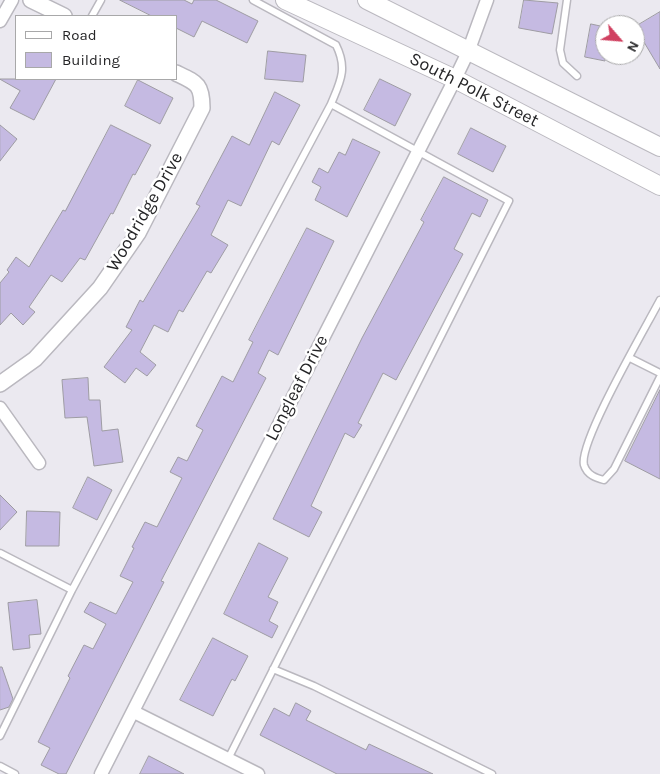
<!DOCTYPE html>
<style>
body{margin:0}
#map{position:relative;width:660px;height:774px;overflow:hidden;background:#ebe9f0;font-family:Karla,sans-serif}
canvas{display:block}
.legend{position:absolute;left:15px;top:15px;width:162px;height:65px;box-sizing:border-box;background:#fff;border:1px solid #a8a8a9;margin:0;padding:6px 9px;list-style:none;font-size:15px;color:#252527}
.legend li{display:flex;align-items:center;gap:10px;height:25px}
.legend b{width:25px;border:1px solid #a8a8a9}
.north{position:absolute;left:595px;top:15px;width:50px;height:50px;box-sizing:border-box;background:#fff;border:1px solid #a8a8a9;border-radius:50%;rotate:117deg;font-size:14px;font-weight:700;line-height:20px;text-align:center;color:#252527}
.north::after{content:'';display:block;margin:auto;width:18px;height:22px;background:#d04060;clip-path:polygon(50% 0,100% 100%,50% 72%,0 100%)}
</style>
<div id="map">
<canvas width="660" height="774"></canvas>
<ul class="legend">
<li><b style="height:6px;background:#fff"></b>Road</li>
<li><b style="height:14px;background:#c5bae2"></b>Building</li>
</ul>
<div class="north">N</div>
</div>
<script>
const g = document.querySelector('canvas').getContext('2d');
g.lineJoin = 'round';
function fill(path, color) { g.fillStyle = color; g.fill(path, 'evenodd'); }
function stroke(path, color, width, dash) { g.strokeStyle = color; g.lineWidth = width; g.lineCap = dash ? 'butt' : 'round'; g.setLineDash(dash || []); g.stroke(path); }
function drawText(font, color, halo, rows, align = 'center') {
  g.font = font + ' Karla,sans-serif'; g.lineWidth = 5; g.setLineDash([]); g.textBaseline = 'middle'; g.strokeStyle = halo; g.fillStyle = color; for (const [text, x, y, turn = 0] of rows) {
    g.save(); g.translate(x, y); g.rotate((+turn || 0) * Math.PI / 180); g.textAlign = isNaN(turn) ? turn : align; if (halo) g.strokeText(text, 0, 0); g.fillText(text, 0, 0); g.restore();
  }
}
const building = new Path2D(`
 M 120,0 L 184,0 L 192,4 L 194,0 L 216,0 L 258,21 L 247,43 L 202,21 L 194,37 L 176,28 L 176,16 L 152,16 Z
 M 524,0 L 558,3 L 552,34 L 519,28 Z
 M 660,12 L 660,69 L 635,27 Z
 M 591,24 L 605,27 L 605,61 L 585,57 Z
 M 268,51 L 306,55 L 303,82 L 265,79 Z
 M 0,79 L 56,79 L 34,120 L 10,108 L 20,91 Z
 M 380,79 L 411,94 L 395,126 L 364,110 Z
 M 138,80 L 173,98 L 160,124 L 125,106 Z
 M 275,92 L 300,105 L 279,145 L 272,141 L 241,206 L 228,200 L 211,235 L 228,245 L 211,273 L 207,271 L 183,312 L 179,310 L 168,332 L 154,325 L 140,352 L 156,365 L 147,376 L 136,368 L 125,383 L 104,367 L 132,330 L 126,327 L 140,300 L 143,302 L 200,206 L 196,204 L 232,136 L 249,145 Z
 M 0,125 L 17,139 L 0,161 Z
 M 111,125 L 151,145 L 135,175 L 133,174 L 113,214 L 111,213 L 85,260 L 80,258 L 62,282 L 51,275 L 29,307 L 35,312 L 23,325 L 11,313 L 0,325 L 0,283 L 9,272 L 7,270 L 16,257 L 29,267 L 63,210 L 65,211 Z
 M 471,128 L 506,146 L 493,172 L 458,154 Z
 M 353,139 L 380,152 L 347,217 L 315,200 L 321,187 L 312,182 L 319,168 L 328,173 L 339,152 L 345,155 Z
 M 444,177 L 488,200 L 480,217 L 472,213 L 454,249 L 463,254 L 396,380 L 383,373 L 358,423 L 362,425 L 354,438 L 345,433 L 311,506 L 322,512 L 309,537 L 273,519 L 362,338 L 424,222 L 421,220 Z
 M 307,228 L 334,241 L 278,355 L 269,350 L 258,373 L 266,378 L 161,581 L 164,582 L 66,774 L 59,774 L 41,765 L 50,748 L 38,742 L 70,678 L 68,676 L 84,645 L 93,649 L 106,624 L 84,612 L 90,602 L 116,614 L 133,582 L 120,576 L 134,548 L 132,547 L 145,522 L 157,527 L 182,478 L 170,472 L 178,457 L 187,461 L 203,430 L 196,426 L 222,376 L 233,382 L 253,342 L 249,340 Z
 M 88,378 L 89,400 L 100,400 L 102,431 L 118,429 L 123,462 L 94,466 L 87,417 L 65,418 L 62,380 Z
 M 660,390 L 660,479 L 625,461 Z
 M 88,477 L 112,490 L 97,520 L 73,508 Z
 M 0,495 L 17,512 L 0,530 Z
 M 27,511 L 60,512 L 59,546 L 26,546 Z
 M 259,543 L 288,558 L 268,597 L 278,602 L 269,621 L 278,626 L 272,638 L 224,614 Z
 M 37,600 L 41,634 L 29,635 L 30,648 L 13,650 L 8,603 Z
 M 213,638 L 248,656 L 235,681 L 232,679 L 213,716 L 180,700 Z
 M 0,667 L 2,667 L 13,699 L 9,707 L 0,710 Z
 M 296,703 L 311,711 L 306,720 L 366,750 L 369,744 L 433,774 L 337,774 L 260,735 L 274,708 L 289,716 Z
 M 149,756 L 184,774 L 140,774 Z`);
fill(building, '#c5bae2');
stroke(building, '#9e9ca3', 1);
const service = new Path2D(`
 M 253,0 L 336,45 C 348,69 340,82 331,104
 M 567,0 L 560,50 L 563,63 L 577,76
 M 92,16 L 101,0
 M 660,300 C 646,327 578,443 584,465 C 587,475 596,478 604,480 L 614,469 L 660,377
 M 630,358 L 660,373
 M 0,553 L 72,590
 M 273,669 L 314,686 L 492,774
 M 0,736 L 72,590 L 331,104 L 509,201 L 228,759
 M 0,766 L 15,774`);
const minor = new Path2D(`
 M 0,21 L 12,0
 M 0,408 L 39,463
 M 134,712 L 258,774
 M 101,774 L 455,79 L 468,52 L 487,0`);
const tertiary = new Path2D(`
 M 31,0 L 64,16
 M 0,384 L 35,359 L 100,288 L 138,233 L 202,108 C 202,84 197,83 176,73`);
const secondary = new Path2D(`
 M 285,0 L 455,79 L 660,186
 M 367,0 L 660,147`);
stroke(service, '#bab8bf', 9);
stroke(minor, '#bab8bf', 15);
stroke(tertiary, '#bab8bf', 18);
stroke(secondary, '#bab8bf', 20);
stroke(service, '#fff', 6);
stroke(minor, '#fff', 12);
stroke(tertiary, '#fff', 15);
stroke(secondary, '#fff', 18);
drawText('18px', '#252527', '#fff', [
 ["South Polk Street",474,90,27],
 ["Woodridge Drive",145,212,-60],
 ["Longleaf Drive",297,388,-63]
]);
</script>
